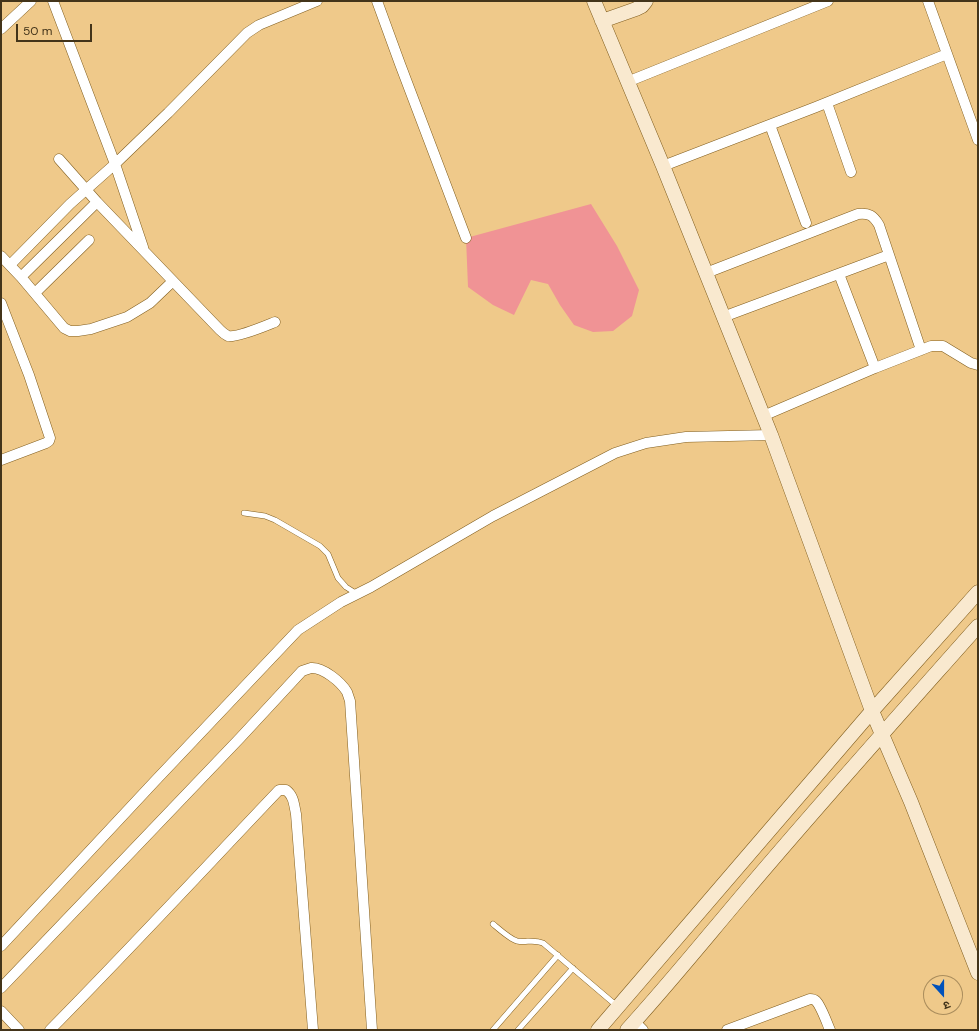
<!DOCTYPE html>
<meta charset="utf-8">
<style>
body{margin:0}
#map{position:relative;width:979px;height:1031px;overflow:hidden;background:#efc98a;font-family:"DM Sans","Noto Sans Devanagari",sans-serif}
canvas{display:block}
.frame{position:absolute;inset:0;border:2px solid #43341a;pointer-events:none}
.north{position:absolute;left:923px;top:975px;width:40px;height:40px;box-sizing:border-box;background:#efc98a;border:1px solid #aa8d5d;border-radius:50%;rotate:159deg;font-size:11px;font-weight:700;line-height:16px;text-align:center;color:#43341a}
.north::after{content:'';display:block;margin:auto;width:14px;height:18px;background:#0051bb;clip-path:polygon(50% 0,100% 100%,50% 72%,0 100%)}
.scale{position:absolute;left:16px;top:24px;width:76px;height:18px;box-sizing:border-box;border:2px solid #43341a;border-top:0;padding-left:5px;font-size:12px;line-height:14px;white-space:nowrap;color:#43341a;-webkit-text-stroke:3px #efc98a;paint-order:stroke}
</style>
<div id="map">
<canvas width="979" height="1031"></canvas>
<div class="frame"></div>
<div class="north">उ</div>
<div class="scale">50 m</div>
</div>
<script>
const g = document.querySelector('canvas').getContext('2d');
g.lineJoin = 'round';
function fill(path, color) { g.fillStyle = color; g.fill(path, 'evenodd'); }
function stroke(path, color, width, dash) { g.strokeStyle = color; g.lineWidth = width; g.lineCap = dash ? 'butt' : 'round'; g.setLineDash(dash || []); g.stroke(path); }
fill(new Path2D(`
 M 591,204 L 617,246 L 639,290 L 632,316 L 613,331 L 593,332 L 574,325 L 560,305 L 548,284 L 531,280 L 514,315 L 493,305 L 468,287 L 466,238 Z`), '#f09395');
const lane = new Path2D(`
 M 244,513 L 265,516 L 275,520 L 320,546 L 328,554 L 338,578 L 346,587 L 357,594
 M 493,924 C 499,929 510,939 517,941 C 526,943 533,939 543,943 L 617,1006
 M 493,1030 L 558,955
 M 518,1030 L 573,968`);
const street = new Path2D(`
 M 53,1 L 115,164 L 143,247
 M 377,1 L 400,64 L 466,238
 M 928,1 L 978,140
 M 1,29 L 31,1
 M 627,82 L 828,1
 M 827,103 L 851,172
 M 770,125 L 806,223
 M 59,159 L 97,202 L 220,330 C 222,332 226,335 228,336 C 237,338 265,326 275,322
 M 663,166 L 816,107 L 947,54
 M 1,256 L 21,277 L 64,328 L 70,331 L 78,331 L 91,329 L 127,317 L 150,303 L 173,281
 M 10,265 L 70,204 L 115,164 L 168,113 L 247,33 L 259,25 L 317,1
 M 706,273 L 858,214 C 869,213 873,215 879,225 L 921,350
 M 839,274 L 875,368
 M 21,277 L 97,202
 M 35,293 L 89,240
 M 1,303 L 29,375 L 50,438 L 49,441 L 46,443 L 1,460
 M 723,317 L 889,255
 M 763,416 L 875,368 L 921,350 L 931,346 L 943,346 L 971,363 L 978,365
 M 1,946 L 155,781 L 298,630 L 341,602 L 371,587 L 493,516 L 615,453 L 646,443 L 686,437 L 771,435
 M 1,988 L 240,738 L 302,671 C 305,670 308,669 311,668 C 323,667 341,682 347,692 C 348,695 349,698 350,701 L 372,1030
 M 1,1011 L 19,1030
 M 635,1022 L 643,1030
 M 50,1030 C 128,951 203,870 279,790 L 286,790 C 294,796 294,805 296,814 L 313,1030
 M 727,1030 L 810,999 C 813,999 814,999 816,1001 C 821,1006 827,1023 830,1030`);
const secondary = new Path2D(`
 M 594,1 L 663,166 L 771,435 L 872,711 L 911,802 L 978,973
 M 602,21 L 636,9 L 642,6 L 646,1
 M 598,1030 L 872,711 L 978,592
 M 627,1030 C 668,985 706,938 745,892 C 821,802 900,714 978,626`);
stroke(lane, '#815e1f', 6);
stroke(street, '#815e1f', 11);
stroke(secondary, '#815e1f', 15);
stroke(lane, '#fff', 5);
stroke(street, '#fff', 10);
stroke(secondary, '#f9e9cf', 14);
</script>
